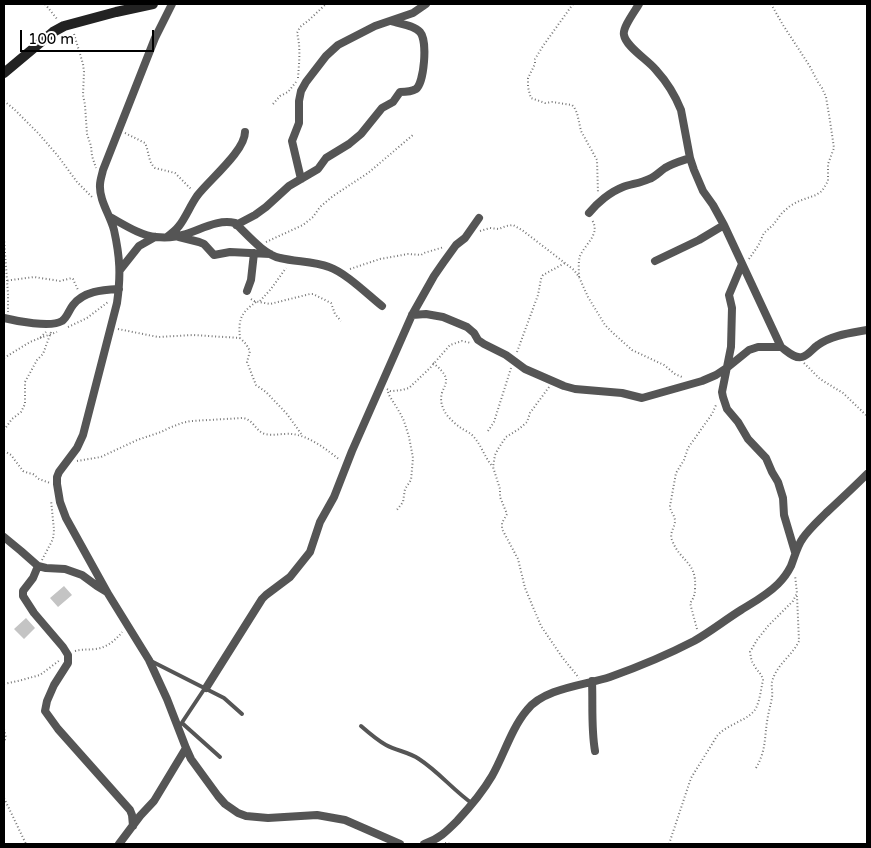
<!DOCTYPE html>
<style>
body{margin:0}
#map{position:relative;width:871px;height:848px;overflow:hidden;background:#fff;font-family:"Varela Round",sans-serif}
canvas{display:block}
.frame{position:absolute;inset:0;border:5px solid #000;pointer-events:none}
.scale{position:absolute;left:20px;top:30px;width:134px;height:22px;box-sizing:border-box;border:2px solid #000;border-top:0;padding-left:6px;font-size:15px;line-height:18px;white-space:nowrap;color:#000;-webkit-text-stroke:4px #fff;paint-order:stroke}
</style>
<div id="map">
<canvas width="871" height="848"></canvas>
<div class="frame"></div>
<div class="scale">100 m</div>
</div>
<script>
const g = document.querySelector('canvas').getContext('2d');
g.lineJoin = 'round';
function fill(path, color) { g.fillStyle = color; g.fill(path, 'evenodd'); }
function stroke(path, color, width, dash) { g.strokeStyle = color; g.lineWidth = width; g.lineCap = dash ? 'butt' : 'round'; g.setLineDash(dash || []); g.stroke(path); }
fill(new Path2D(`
 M 64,586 L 72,595 L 58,607 L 50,598 Z
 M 26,618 L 35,628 L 24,639 L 14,629 Z`), '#c4c4c4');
stroke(new Path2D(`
 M 45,4 L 57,19
 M 573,4 L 543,46 L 535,59 L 535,64 L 528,78 L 528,87 L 530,95 L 531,98 L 545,103 L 552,102 L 572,105 L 574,107 L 577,113 L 581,131 L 597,160 L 598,193
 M 74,34 L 83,64 L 84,72 L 83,95 L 85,105 L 87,134 L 91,146 L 92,156 L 96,168
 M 298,78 C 299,63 301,48 297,33 L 300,27 L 309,20 L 326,4
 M 4,101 L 14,109 L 39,134 L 58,156 L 77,182 L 93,198
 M 273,104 L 280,96 L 288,92 L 296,82
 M 125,133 L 145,143 C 149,151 148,162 155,168 L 175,173 L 192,190
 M 480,231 L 490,228 L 499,229 L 506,226 L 513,225 L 522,230 L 574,270 L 579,277 L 588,297 L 605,325 L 613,333 L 632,350 L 664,365 L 675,374 L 682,377
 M 4,238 L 8,294 L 8,312
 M 266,242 L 303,225 L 313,217 L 320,207 L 333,196 L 368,173 L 387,157 L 414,134
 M 749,259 L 758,246 L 764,233 L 773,225 L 782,213 L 790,206 L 799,201 L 816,195 L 822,191 L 828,181 L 828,164 L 834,148 L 830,121 L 826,97 L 822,88 L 818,82 L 809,65 L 783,25 L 771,4
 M 350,269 L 380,259 L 408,254 L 421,255 L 424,253 L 444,247
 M 579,277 C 579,271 578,262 580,256 C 585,244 601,234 592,220
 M 4,281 L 34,277 L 60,281 L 72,278 L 73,279 L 78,290
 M 251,299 L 254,301 L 270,304 L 310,294 L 313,294 L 331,303 L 335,314 L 341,321
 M 260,301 L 271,289 L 286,268
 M 256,302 C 241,313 238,319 240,338 L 246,344 L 250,351 L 247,362 L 256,385 L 266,392 L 287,414 L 302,435
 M 68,327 L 87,318 L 108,302
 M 118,329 L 158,337 L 193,335 L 240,338
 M 40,338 L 57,332
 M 517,352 L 538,295 L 541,279 L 543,275 L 565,263
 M 4,358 L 30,342 L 40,338 L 46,332
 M 433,363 C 461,385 434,385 443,408 C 446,416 454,423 461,428 C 464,430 468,432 471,434 C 481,443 484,457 493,467
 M 804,363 L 820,379 L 843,393 L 867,416
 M 549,387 L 530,413 L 527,422 L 519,429 L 506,437 L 498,449 L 495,455 L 493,467 L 500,489 L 500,497 L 507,514 L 502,523 L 502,529 L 518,559 L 525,588 L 541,626 L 562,657 L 579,678
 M 387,389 L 390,391 L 393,391 L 402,390 L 409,388 L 430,368 L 450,345 L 462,341 L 471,343
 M 388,392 L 389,395 L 400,413 L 404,421 L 409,437 L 413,458 L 411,480 L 405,489 L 403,502 L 396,511
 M 4,430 L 12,419 L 21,412 L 25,404 L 25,382 L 37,360 L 43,354 L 51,332
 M 488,431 L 494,422 L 511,368
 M 4,451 L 11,455 L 23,471 L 28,473 L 33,474 L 39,479 L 50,483
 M 77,461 L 101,457 L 137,440 L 161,432 L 169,428 L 182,423 L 191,421 L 243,418 C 254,420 255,431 265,434 C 273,436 284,433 292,434 C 310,436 327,450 340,460
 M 42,560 L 53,539 L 54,530 L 51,500
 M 697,629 L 690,603 C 694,598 695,594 695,588 C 697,561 680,562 672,540 C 669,533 675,527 675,521 C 675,515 670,512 670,506 L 676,473 L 684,460 L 688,448 L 712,414 L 716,405
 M 75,651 C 82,649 88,650 95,649 C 106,648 115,641 122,632
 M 4,684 L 18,681 L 40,675 L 60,660
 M 4,729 L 6,738 L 4,741
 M 756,768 C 767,749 764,736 768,716 C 769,710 771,704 772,697 C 773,692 771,687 772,682 C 776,665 792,656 799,641 L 797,596
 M 4,798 L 26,844
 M 445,843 L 452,844
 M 669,844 L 691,778 L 717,736 C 727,724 750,720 756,708 C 760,700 761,689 763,680 C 762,674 757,671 754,665 C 751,661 751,657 750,652 L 757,640 L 768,626 L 793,601 L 797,593 L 795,575`), '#777', 2, [1, 2.5]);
stroke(new Path2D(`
 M 151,661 L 224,698 L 242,714
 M 182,723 L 220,757
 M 181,724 L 205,688
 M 361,726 C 369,733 377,740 386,745 C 397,751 409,752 419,759 C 439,772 454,791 473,804`), '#555', 4);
stroke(new Path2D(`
 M 172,4 L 155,38 L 103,170 C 102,175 100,180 100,185 C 99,200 110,215 114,230 C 120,257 121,275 117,303 L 83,435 L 77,448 L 59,472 L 57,477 L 57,484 L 60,502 L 66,518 L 107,592 L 149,660 L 167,699 L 186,748 L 191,759 L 199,770 L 218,796 L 225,804 L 238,813 L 246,816 L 268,818 L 317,815 L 345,820 L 400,844
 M 639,4 C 635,11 622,28 624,35 C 626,47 648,60 656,70 C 666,81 675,95 681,110 L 690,158 L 694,170 L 703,191 L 713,205 L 724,225 L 781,347 C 787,351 795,359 802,357 C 809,355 813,348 818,345 C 832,335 851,333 867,330
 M 301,179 L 292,141 L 299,123 L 299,101 L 301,91 L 306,82 L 326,56 L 338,45 L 375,26 L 413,13 L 426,4
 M 589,213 C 597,203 610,192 623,187 C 631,184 641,183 649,179 C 655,177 659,172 665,168 C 673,163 681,161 690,158
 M 110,217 C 123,224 141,236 156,237 C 165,238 177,237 186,234 C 202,229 218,219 235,223 C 247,234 264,255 280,258 C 296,262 314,261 329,267 C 346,273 367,294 382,306
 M 236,225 L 255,215 L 266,207 L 289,186 L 318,169 L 326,158 L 349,144 L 361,134 L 382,108 L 393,102 L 400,92 C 405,92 411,92 416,89 C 424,83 428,41 420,32 C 414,25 400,24 391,21
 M 167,237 C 171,234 176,230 179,226 C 186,217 190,206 197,196 C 209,180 245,151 245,132
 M 179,237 L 199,242 L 204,244 L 214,255 L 230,252 L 270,254
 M 655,261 L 699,240 L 724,225
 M 742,264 L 729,295 L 732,308 L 731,347 L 722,392 L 723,397 L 727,409 L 738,422 L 748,439 L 766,458 L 772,472 L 778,482 L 783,498 L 784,515 L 795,552
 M 120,270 L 139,246 L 155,237
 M 247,291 L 251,280 L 254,253
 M 412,315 L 426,314 L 443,317 L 467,327 L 474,333 L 478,340 L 484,344 L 506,355 L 525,369 L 564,386 L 575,389 L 622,393 L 642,398 L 702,381 L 716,375 L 728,367 L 749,350 L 758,347 L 781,347
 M 4,318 C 16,321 51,328 62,321 C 67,318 69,310 73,305 C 84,291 102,290 119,289
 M 4,537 L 21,551 L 38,566 L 46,568 L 65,569 L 82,575 L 97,586 L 107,592
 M 38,566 L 33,578 L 23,591 L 23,596 L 34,613 L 63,647 L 68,655 L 68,663 L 54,685 L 47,701 L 45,711 L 58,729 L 130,810 L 132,815 L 133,826
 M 592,681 C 593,705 591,728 595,751
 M 206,688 L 262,599 L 266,595 L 290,577 L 310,552 L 320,522 L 334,497 L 352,451 L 412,315 L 434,276 L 443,263 L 456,245 L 465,238 L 479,218
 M 119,844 L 140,816 L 154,801 L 186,748
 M 424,844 C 439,839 446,832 457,821 C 470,807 482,793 492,776 C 504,755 511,729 527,710 C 544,688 586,685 610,677 C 638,667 667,655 694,641 C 710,632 725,620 741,610 C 754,602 767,595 778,584 C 783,579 788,572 791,566 C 795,556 797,546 803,538 C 809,529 818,521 826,513 C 840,500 854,487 867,474`), '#555', 8);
stroke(new Path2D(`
 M 4,73 L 53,32 L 64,26 L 116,12 L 153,4`), '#222', 10);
</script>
